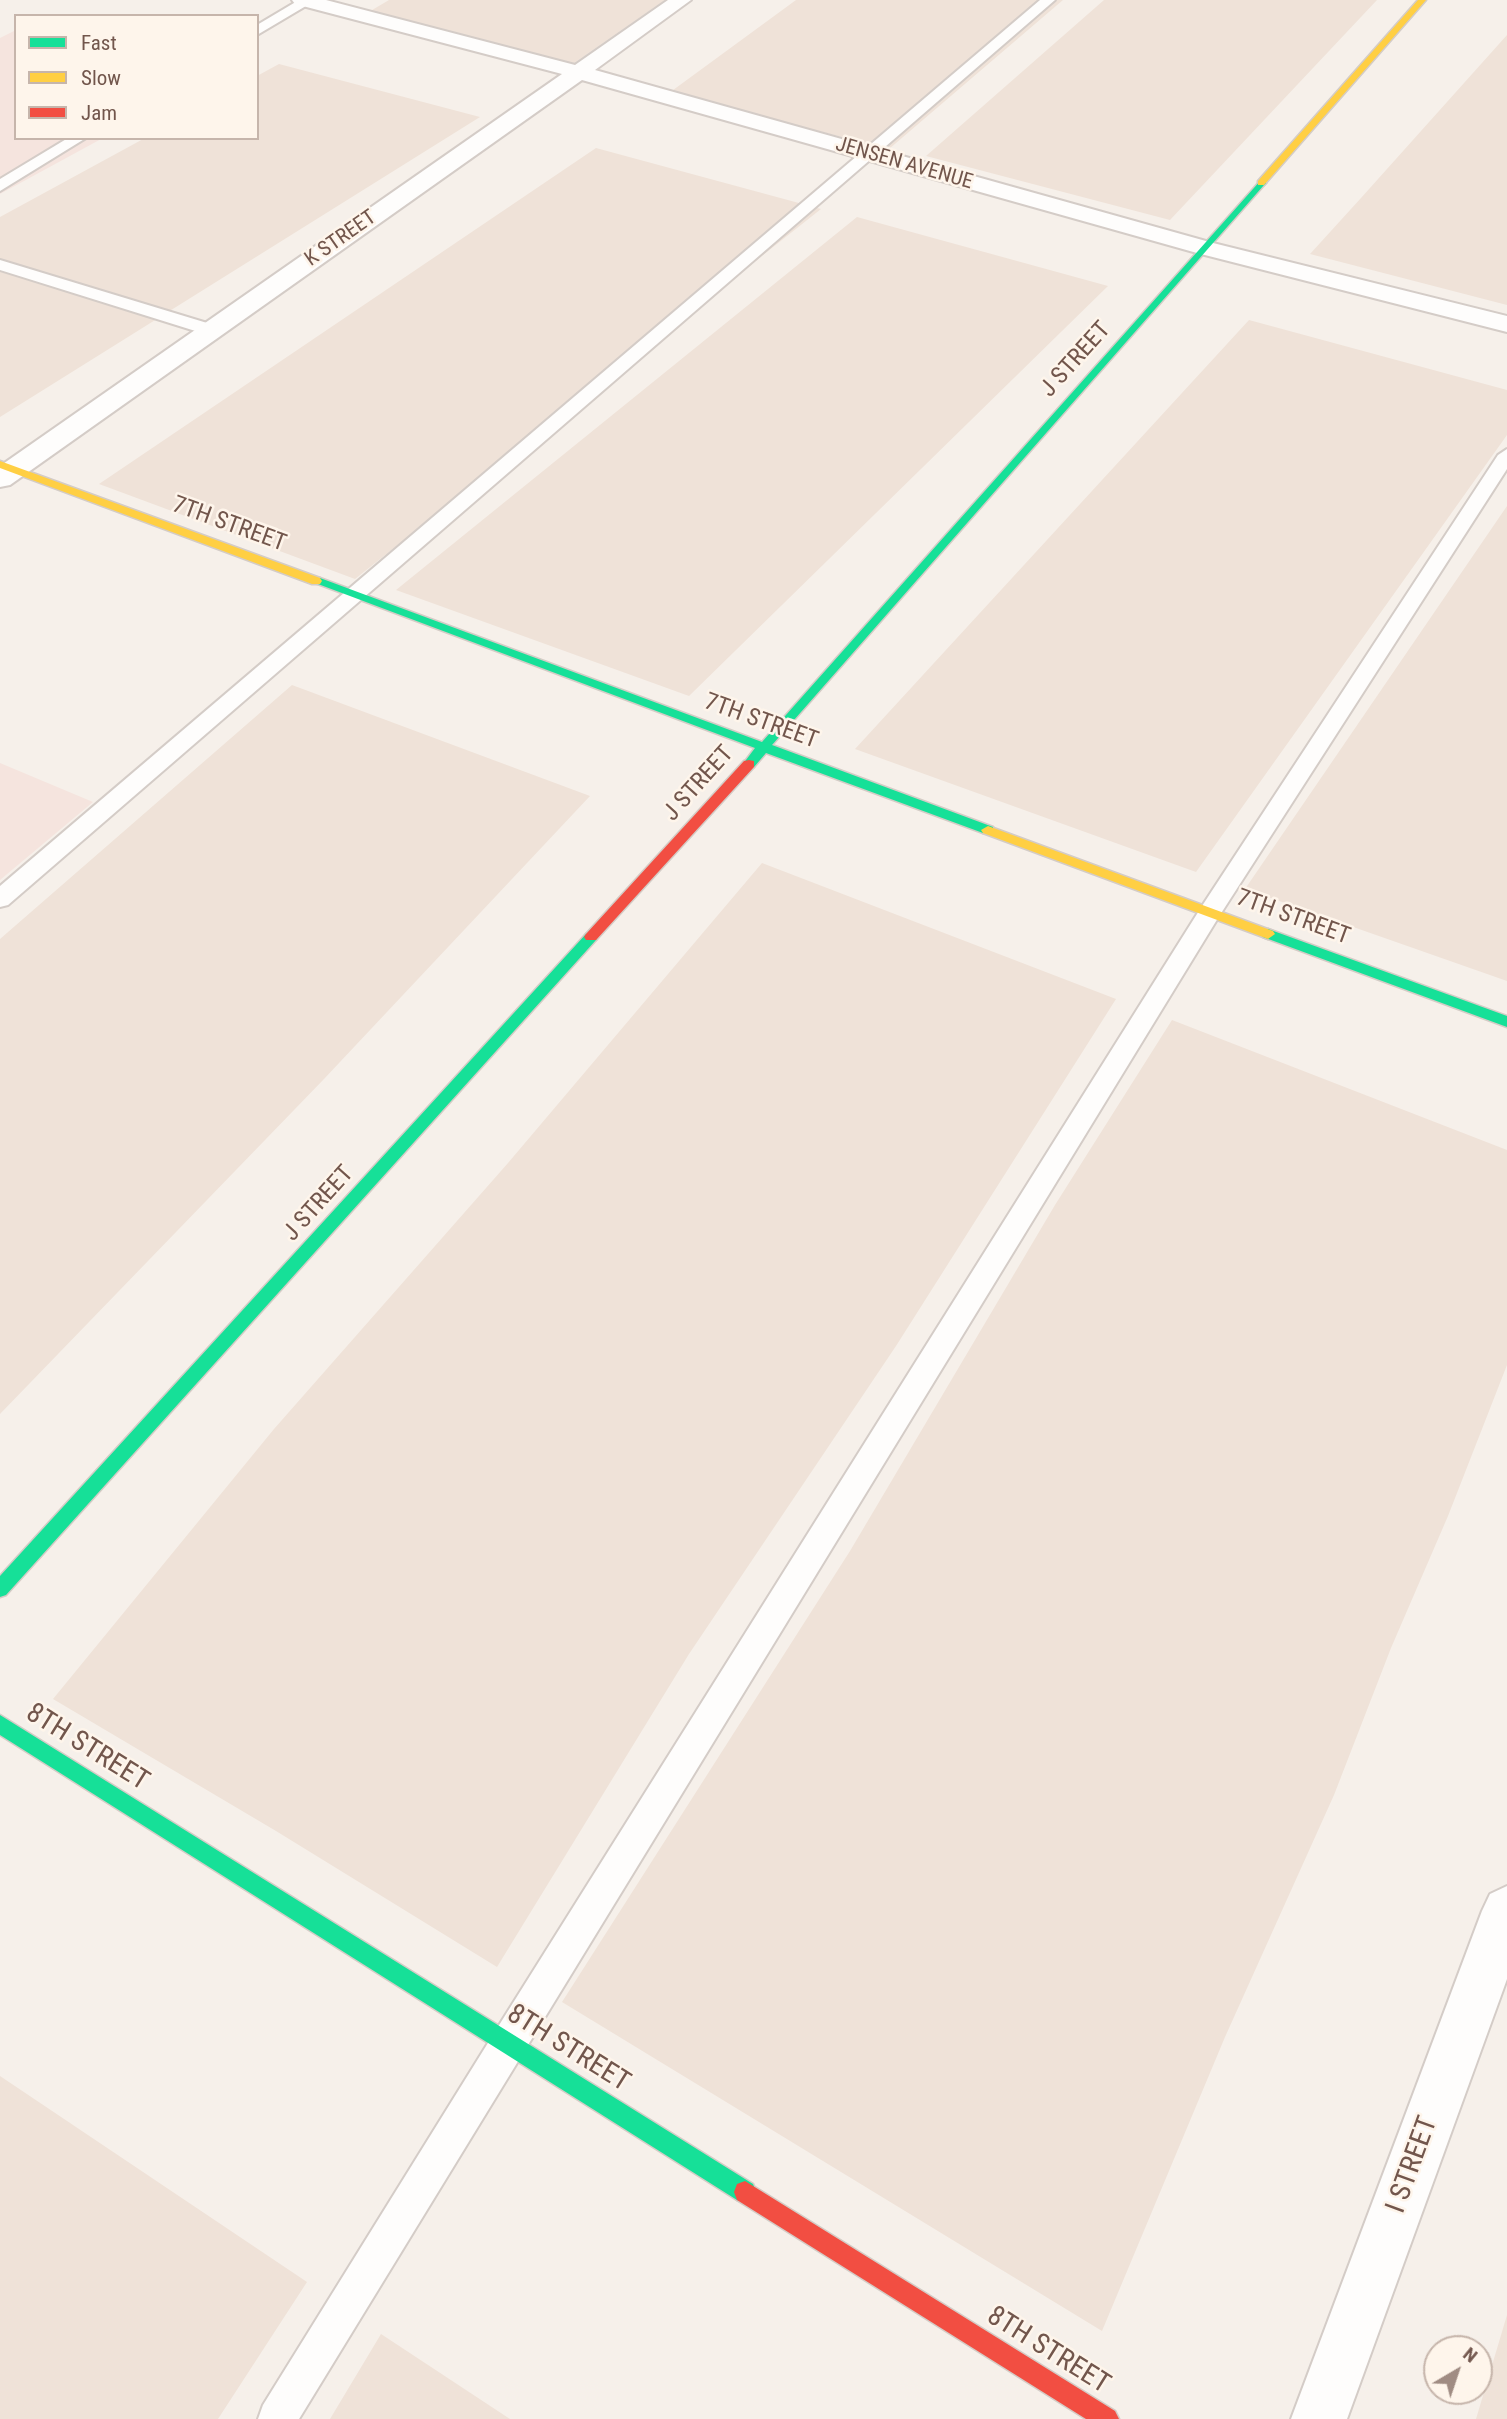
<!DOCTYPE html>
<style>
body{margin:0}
#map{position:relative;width:1507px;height:2419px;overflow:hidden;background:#f6f0ea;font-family:"Roboto Condensed",sans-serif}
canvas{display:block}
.legend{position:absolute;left:14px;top:14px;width:245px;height:126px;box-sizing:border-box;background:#fef5eb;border:2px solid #c6b5ab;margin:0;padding:9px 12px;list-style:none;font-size:21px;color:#72564c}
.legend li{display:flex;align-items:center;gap:14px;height:35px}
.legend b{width:35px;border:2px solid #c6b5ab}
.north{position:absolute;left:1423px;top:2335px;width:70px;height:70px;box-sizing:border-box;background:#fef5eb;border:2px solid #c6b5ab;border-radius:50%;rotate:39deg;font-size:19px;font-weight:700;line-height:28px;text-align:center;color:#72564c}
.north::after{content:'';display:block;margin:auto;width:24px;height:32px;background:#a08c83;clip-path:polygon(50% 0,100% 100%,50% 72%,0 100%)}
</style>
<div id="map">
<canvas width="1507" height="2419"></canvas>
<ul class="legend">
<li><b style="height:9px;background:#16e098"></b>Fast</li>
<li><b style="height:9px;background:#ffcf43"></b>Slow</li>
<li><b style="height:9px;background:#f24e42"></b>Jam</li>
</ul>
<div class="north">N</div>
</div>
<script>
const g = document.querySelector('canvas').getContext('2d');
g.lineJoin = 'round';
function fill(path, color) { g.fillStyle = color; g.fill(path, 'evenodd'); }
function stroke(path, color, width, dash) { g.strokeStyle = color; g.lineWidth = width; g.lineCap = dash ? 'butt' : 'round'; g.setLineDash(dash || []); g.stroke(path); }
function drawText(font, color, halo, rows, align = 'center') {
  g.font = font + ' "Roboto Condensed",sans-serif'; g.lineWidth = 5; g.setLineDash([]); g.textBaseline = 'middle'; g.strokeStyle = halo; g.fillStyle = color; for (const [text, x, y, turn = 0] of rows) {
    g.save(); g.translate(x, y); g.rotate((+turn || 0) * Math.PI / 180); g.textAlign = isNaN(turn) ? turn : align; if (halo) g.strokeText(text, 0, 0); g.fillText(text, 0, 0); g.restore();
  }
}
fill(new Path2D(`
 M 389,0 L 665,0 L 567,68 L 362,16 Z
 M 796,0 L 1063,0 L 889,149 L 669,93 Z
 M 1104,0 L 1377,0 L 1170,220 L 926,156 Z
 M 1507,35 L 1507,305 L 1310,254 L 1361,198 Z
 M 279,64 L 480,117 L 0,417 L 0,217 L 145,138 L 257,138 L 257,76 Z
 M 596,148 L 821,209 L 355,579 L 99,484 Z
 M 857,217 L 1108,286 L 689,696 L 396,590 Z
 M 1249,320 L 1507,390 L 1507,435 L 1196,872 L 855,749 Z
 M 1507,506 L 1507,981 L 1245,889 Z
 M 292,685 L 590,796 L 324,1079 L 0,1414 L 0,939 Z
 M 762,863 L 1116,999 L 896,1346 L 689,1654 L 497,1967 L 276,1831 L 53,1699 L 274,1429 L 508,1163 Z
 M 1172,1020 L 1507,1150 L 1507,1365 L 1448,1516 L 1391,1648 L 1334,1795 L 1225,2037 L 1102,2331 L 562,2002 L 850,1551 L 1055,1205 Z
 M 0,2076 L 307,2282 L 218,2419 L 0,2419 Z
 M 1507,2315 L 1507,2419 L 1476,2419 Z
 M 381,2334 L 510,2419 L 330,2419 Z`), '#efe2d8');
fill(new Path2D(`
 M 16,30 L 16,138 L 103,138 L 0,194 L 0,38 Z
 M 0,763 L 93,802 L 0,880 Z`), '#f5e4de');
const lane = new Path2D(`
 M 299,0 L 316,0 L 257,35 L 257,25 Z
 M 1040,0 L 1055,0 L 8,905 L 0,907 L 0,886 Z
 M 68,138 L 86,138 L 0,191 L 0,179 Z
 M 0,260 L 217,326 L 220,330 L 217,334 L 205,334 L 0,270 Z
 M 1507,449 L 1507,469 L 1218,918 L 299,2419 L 258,2419 L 263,2405 L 496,2030 L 1202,906 L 1498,455 Z`);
const street = new Path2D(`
 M 292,0 L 326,0 L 575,65 L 668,0 L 691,0 L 595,70 L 1213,243 L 1507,316 L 1507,332 L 1197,253 L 582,80 L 10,485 L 0,487 L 0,466 L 562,74 L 295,4 Z
 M 1507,1886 L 1507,1979 L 1347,2419 L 1291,2419 L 1482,1911 L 1490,1894 Z`);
const fast = new Path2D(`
 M 1261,180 L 1266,183 L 1264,185 L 772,745 L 993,827 L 993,833 L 983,833 L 766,753 L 754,767 L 744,767 L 743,764 L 755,748 L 310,581 L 312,578 L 320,578 L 762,742 Z
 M 1268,929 L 1507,1016 L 1507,1027 L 1263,937 L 1261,934 Z
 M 591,932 L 598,937 L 596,940 L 6,1595 L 0,1597 L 0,1576 L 586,934 Z
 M 0,1715 L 753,2184 L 756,2192 L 753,2200 L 745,2203 L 737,2200 L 0,1735 Z`);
const slow = new Path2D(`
 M 1418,0 L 1426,0 L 1264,185 L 1258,185 L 1258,181 Z
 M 0,461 L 320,578 L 322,581 L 320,584 L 312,584 L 0,468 Z
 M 988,826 L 1273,931 L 1275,934 L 1268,939 L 1263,937 L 983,833 L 981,830 Z`);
const jam = new Path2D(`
 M 749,760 L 754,761 L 754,767 L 596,940 L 586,940 L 584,937 L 586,934 L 744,761 Z
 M 745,2181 L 1115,2411 L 1119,2419 L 1086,2419 L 737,2200 L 734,2192 L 737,2184 Z`);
stroke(lane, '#d4ccc7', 4);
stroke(street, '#d4ccc7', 4);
stroke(fast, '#d4ccc6', 3);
stroke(slow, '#d4ccc6', 3);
stroke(jam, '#d4ccc6', 3);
fill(lane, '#fefdfc');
fill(street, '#fefdfc');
fill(fast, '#16e098');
fill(slow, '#ffcf43');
fill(jam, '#f24e42');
drawText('21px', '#72564c', '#fef5eb', [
 ["JENSEN AVENUE",904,164,16],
 ["K STREET",341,239,-35]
]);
drawText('24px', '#72564c', '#fef5eb', [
 ["J STREET",1076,360,-48],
 ["7TH STREET",229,525,20],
 ["7TH STREET",761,722,20],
 ["J STREET",699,784,-48],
 ["7TH STREET",1293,918,20],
 ["J STREET",319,1204,-48]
]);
drawText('28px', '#72564c', '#fef5eb', [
 ["8TH STREET",87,1748,32],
 ["8TH STREET",568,2049,32],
 ["I STREET",1413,2165,-70],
 ["8TH STREET",1048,2351,32]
]);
</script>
